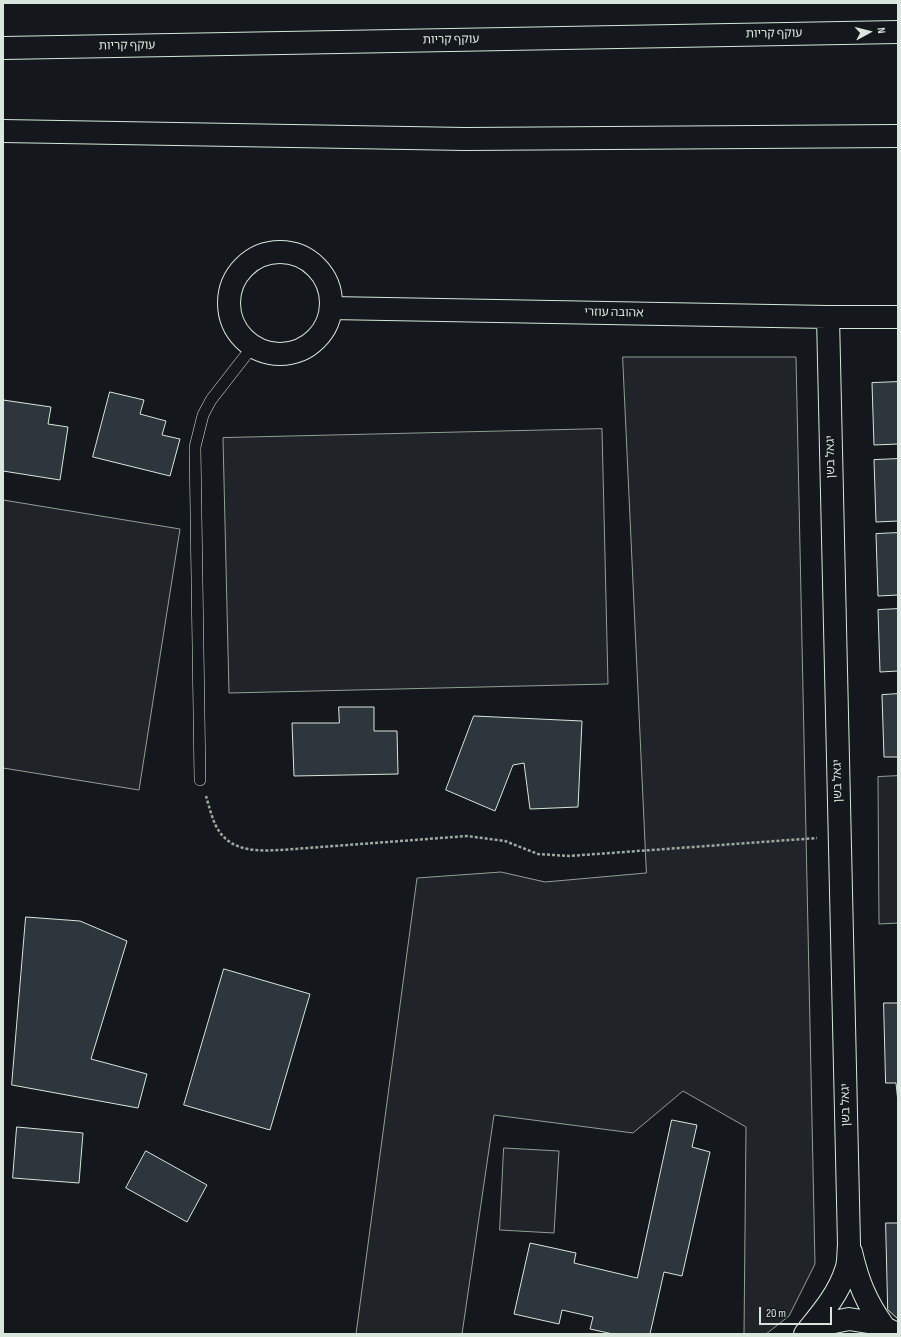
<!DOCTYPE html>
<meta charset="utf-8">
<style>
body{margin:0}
#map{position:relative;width:901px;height:1337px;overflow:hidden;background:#14181c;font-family:"Sofia Sans Condensed",sans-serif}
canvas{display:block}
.frame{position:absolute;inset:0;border:4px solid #d8e6dc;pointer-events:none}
.north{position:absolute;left:849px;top:12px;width:40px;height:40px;-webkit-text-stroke:3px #14181c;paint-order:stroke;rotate:83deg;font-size:11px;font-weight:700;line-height:16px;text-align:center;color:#d8e6dc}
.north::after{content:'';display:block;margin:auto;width:14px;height:18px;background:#d8e6dc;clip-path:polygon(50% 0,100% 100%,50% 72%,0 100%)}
.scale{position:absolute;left:759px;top:1307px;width:73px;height:18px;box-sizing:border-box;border:2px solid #d8e6dc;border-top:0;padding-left:5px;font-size:12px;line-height:14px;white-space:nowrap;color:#d8e6dc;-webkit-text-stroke:3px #14181c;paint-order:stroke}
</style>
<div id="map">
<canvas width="901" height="1337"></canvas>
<div class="frame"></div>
<div class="north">N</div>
<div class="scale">20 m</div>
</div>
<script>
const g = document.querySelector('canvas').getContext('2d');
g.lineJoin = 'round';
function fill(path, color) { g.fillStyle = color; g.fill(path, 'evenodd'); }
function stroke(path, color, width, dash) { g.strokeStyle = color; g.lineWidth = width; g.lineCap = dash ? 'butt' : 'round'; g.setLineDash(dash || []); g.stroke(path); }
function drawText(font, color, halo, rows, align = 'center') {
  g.font = font + ' "Sofia Sans Condensed","Noto Sans Hebrew",sans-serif'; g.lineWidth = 3; g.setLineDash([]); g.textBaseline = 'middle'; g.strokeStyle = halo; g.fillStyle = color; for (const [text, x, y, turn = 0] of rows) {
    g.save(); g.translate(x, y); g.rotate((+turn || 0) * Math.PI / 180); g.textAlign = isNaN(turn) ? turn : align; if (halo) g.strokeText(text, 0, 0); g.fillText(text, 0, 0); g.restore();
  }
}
const green = new Path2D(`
 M 623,357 L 796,357 L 815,1264 L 789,1316 L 766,1334 L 744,1334 L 746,1127 L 683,1091 L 633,1133 L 494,1115 L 462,1334 L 356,1334 L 417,878 L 501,872 L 545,882 L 646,873 Z
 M 602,429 L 608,684 L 229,693 L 223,438 Z
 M 3,500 L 180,529 L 139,790 L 3,768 Z
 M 898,776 L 898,923 L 879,924 L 878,777 Z
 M 504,1148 L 559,1151 L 554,1233 L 500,1230 Z`);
fill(green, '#202428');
stroke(green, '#939e99', 1);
const building = new Path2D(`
 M 898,382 L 898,444 L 874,445 L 872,383 Z
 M 110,392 L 144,400 L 140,414 L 166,421 L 162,435 L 180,439 L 170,476 L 93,457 Z
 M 3,400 L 51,407 L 48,424 L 68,427 L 60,480 L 3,471 Z
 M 898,459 L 898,521 L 876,522 L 874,460 Z
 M 898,533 L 898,595 L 878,596 L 876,534 Z
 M 898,609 L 898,671 L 880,672 L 878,610 Z
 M 898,694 L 898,757 L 884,757 L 882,695 Z
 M 339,707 L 374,707 L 374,731 L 397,731 L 398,774 L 294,776 L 292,723 L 339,723 Z
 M 474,716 L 582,721 L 578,807 L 530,809 L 524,763 L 513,765 L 495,811 L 446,790 Z
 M 26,917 L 80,921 L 127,941 L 91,1059 L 147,1074 L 138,1108 L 12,1085 Z
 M 224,969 L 310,994 L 270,1130 L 184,1105 Z
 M 884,1003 L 898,1003 L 898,1102 L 896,1083 L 886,1083 Z
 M 672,1120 L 697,1125 L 692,1147 L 710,1152 L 682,1276 L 664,1272 L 650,1334 L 613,1334 L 590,1329 L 593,1317 L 562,1310 L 559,1324 L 514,1314 L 530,1243 L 576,1253 L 574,1263 L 637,1278 Z
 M 17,1127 L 83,1133 L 79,1183 L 13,1178 Z
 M 146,1151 L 207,1185 L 187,1222 L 126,1188 Z
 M 886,1223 L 898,1223 L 898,1319 L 888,1310 Z`);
fill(building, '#2c363c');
stroke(building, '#d8e6dc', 1);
const lane = new Path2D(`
 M 200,780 L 195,447 L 203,415 L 211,400 L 253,346`);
const street = new Path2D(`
 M229 303a51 51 0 1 1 102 0a51 51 0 1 1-102 0Z
 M 331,308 L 828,317 L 898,317
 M 851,1252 C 858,1282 866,1302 884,1327
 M 808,1332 L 824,1324 L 849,1319 L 874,1323 L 897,1334
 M 805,1334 C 821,1314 838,1295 846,1270 C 849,1263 848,1253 849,1245 L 828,317`);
const highway = new Path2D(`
 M 3,48 L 898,32
 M 3,131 L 465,139 L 898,136`);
stroke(lane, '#d8e6dc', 12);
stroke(street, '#d8e6dc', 24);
stroke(highway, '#d8e6dc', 24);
stroke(new Path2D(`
 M 206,796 C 209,806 213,823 219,831 C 233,852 258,851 281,850 L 467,836 L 505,841 L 538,854 L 569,856 L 817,838`), '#9da8a2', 2.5, [3, 2]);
stroke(lane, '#14181c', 11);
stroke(street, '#14181c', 22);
stroke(highway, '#14181c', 22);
drawText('12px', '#d8e6dc', '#14181c', [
 ["עוקף קריות",774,34,-1],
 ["עוקף קריות",451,40,-1],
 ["עוקף קריות",127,46,-1],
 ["אהובה עוזרי",614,313,1],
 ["יגאל בשן",831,457,-91],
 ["יגאל בשן",838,781,-91],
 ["יגאל בשן",846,1105,-91]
]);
</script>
